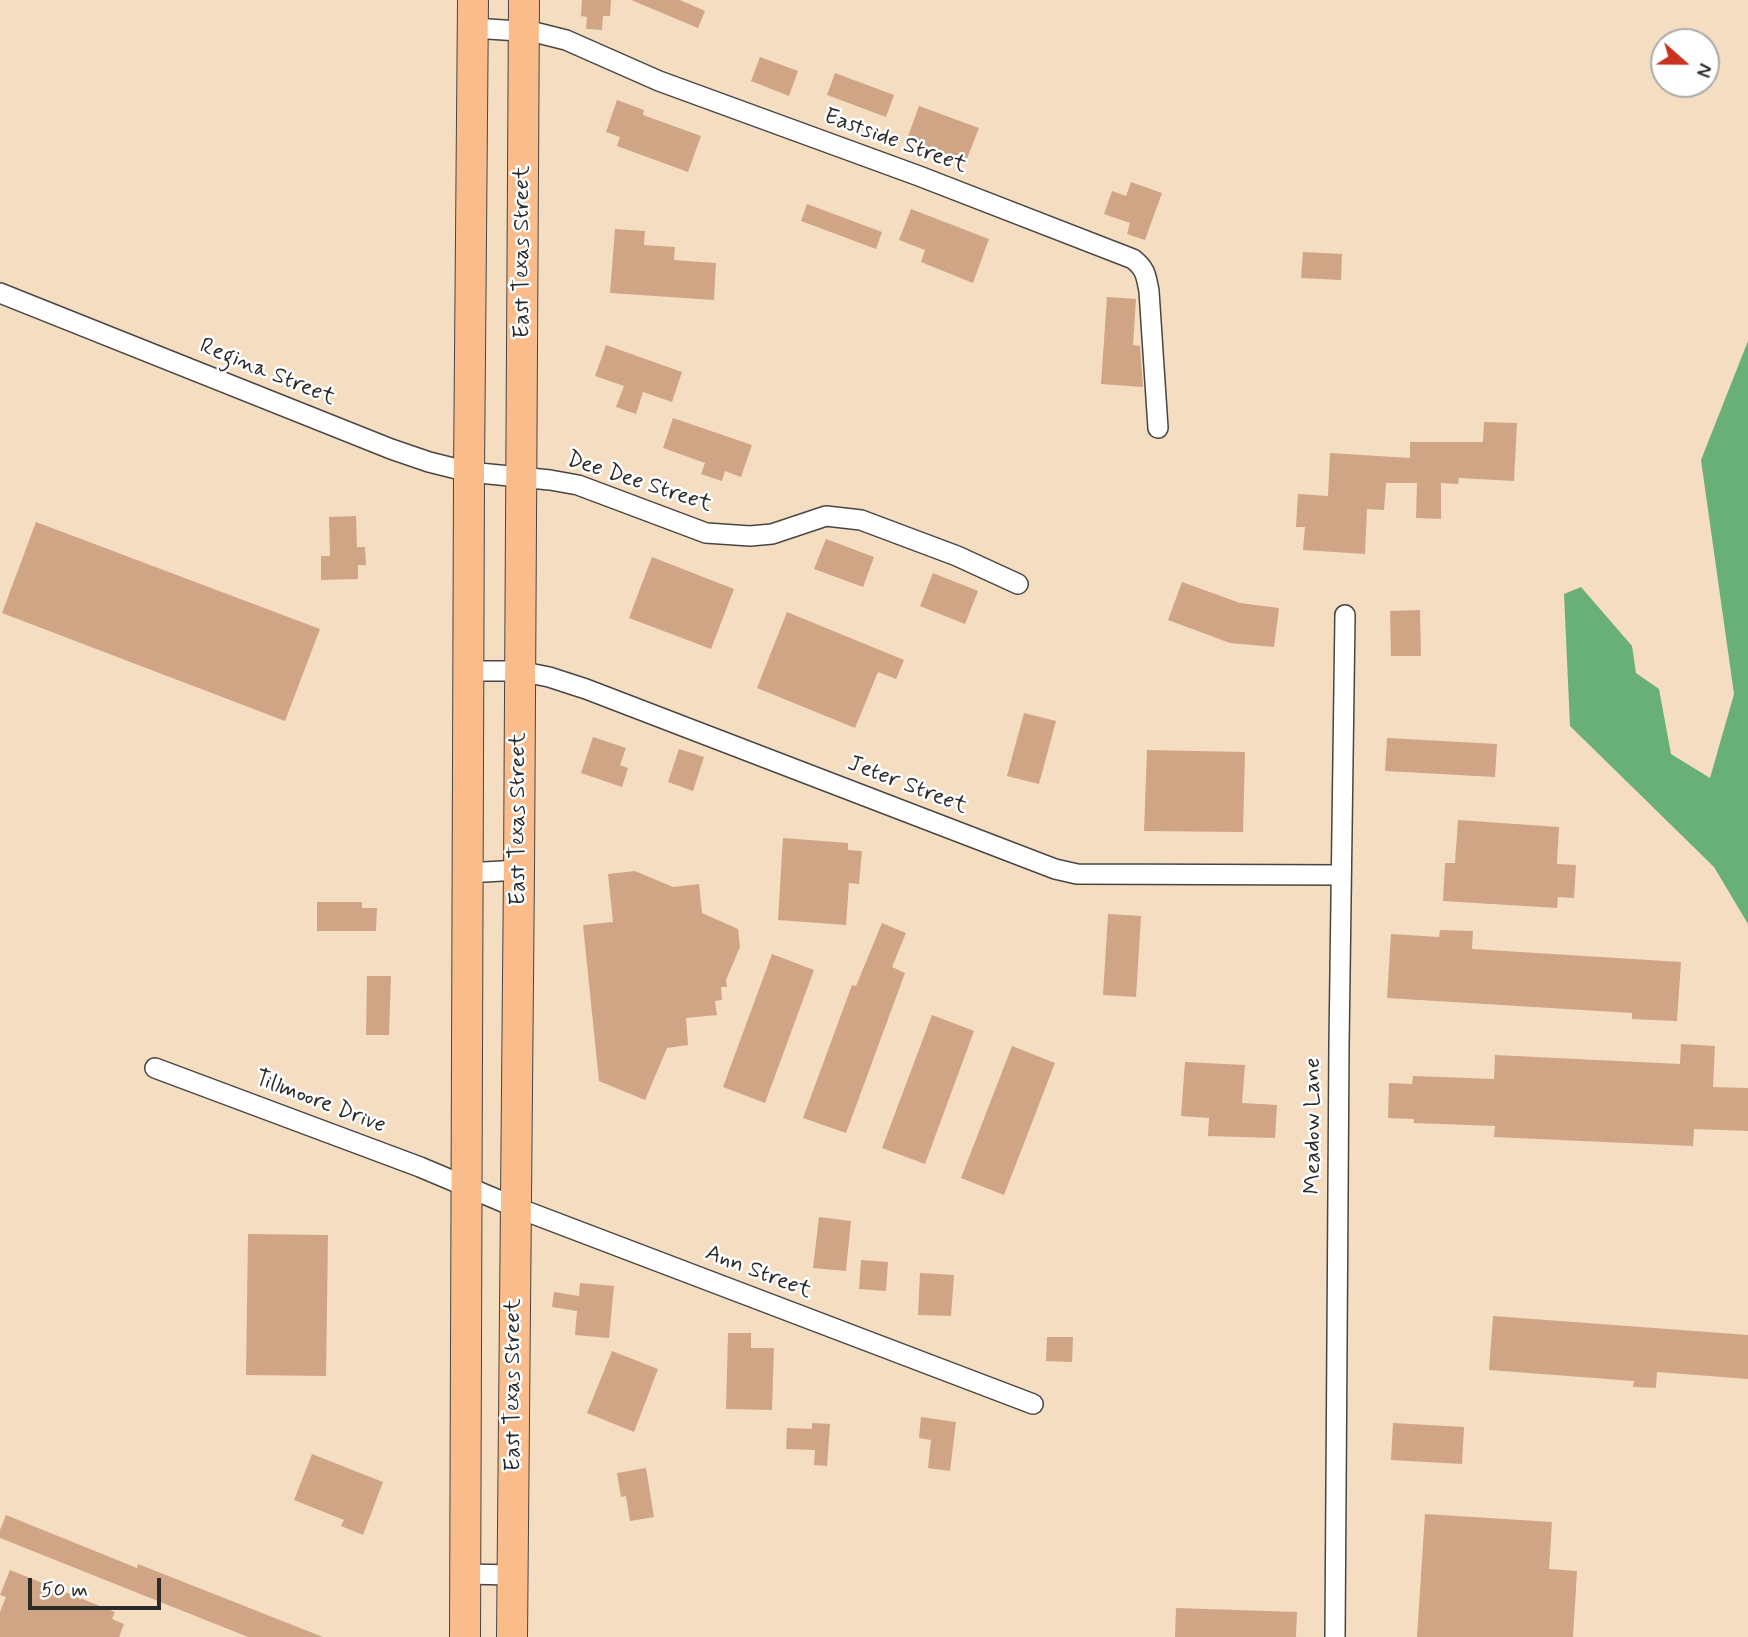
<!DOCTYPE html>
<style>
body{margin:0}
#map{position:relative;width:1748px;height:1637px;overflow:hidden;background:#f5ddc2;font-family:Mynerve,sans-serif}
canvas{display:block}
.north{position:absolute;left:1650px;top:28px;width:70px;height:70px;box-sizing:border-box;background:#fff;border:2px solid #aaa;border-radius:50%;rotate:111deg;font-size:19px;font-weight:700;line-height:28px;text-align:center;color:#2b2b2b}
.north::after{content:'';display:block;margin:auto;width:24px;height:32px;background:#c8321e;clip-path:polygon(50% 0,100% 100%,50% 72%,0 100%)}
.scale{position:absolute;left:28px;top:1578px;width:133px;height:32px;box-sizing:border-box;border:4px solid #2b2b2b;border-top:0;padding-left:9px;font-size:21px;line-height:24px;white-space:nowrap;color:#2b2b2b;-webkit-text-stroke:5px #fff;paint-order:stroke}
</style>
<div id="map">
<canvas width="1748" height="1637"></canvas>
<div class="north">N</div>
<div class="scale">50 m</div>
</div>
<script>
const g = document.querySelector('canvas').getContext('2d');
g.lineJoin = 'round';
function fill(path, color) { g.fillStyle = color; g.fill(path, 'evenodd'); }
function stroke(path, color, width, dash) { g.strokeStyle = color; g.lineWidth = width; g.lineCap = dash ? 'butt' : 'round'; g.setLineDash(dash || []); g.stroke(path); }
function drawText(font, color, halo, rows, align = 'center') {
  g.font = font + ' Mynerve,sans-serif'; g.lineWidth = 5; g.setLineDash([]); g.textBaseline = 'middle'; g.strokeStyle = halo; g.fillStyle = color; for (const [text, x, y, turn = 0] of rows) {
    g.save(); g.translate(x, y); g.rotate((+turn || 0) * Math.PI / 180); g.textAlign = isNaN(turn) ? turn : align; if (halo) g.strokeText(text, 0, 0); g.fillText(text, 0, 0); g.restore();
  }
}
fill(new Path2D(`
 M 1748,341 L 1748,924 L 1714,867 L 1570,726 L 1564,594 L 1581,587 L 1632,646 L 1636,673 L 1659,689 L 1671,754 L 1710,778 L 1734,694 L 1701,460 Z`), '#68b078');
fill(new Path2D(`
 M 582,0 L 611,0 L 610,16 L 603,16 L 602,30 L 586,29 L 587,17 L 581,16 Z
 M 631,0 L 680,0 L 705,11 L 698,28 Z
 M 760,57 L 798,71 L 789,96 L 751,81 Z
 M 835,73 L 894,95 L 886,117 L 827,95 Z
 M 617,100 L 644,110 L 643,115 L 701,136 L 688,172 L 617,146 L 620,137 L 606,132 Z
 M 919,106 L 979,128 L 966,161 L 907,139 Z
 M 1131,182 L 1162,193 L 1145,240 L 1127,234 L 1130,223 L 1104,214 L 1112,191 L 1126,196 Z
 M 807,204 L 882,232 L 876,249 L 801,221 Z
 M 911,209 L 989,239 L 973,283 L 921,262 L 925,250 L 899,240 Z
 M 615,229 L 645,231 L 644,245 L 675,247 L 674,260 L 716,263 L 714,300 L 610,293 Z
 M 1303,252 L 1342,254 L 1341,280 L 1301,278 Z
 M 1107,297 L 1136,299 L 1133,345 L 1140,346 L 1143,387 L 1101,384 Z
 M 606,345 L 682,372 L 672,402 L 643,392 L 636,414 L 616,407 L 624,386 L 595,376 Z
 M 673,418 L 752,445 L 741,477 L 725,471 L 722,481 L 701,474 L 705,463 L 663,448 Z
 M 1484,422 L 1517,423 L 1514,481 L 1459,478 L 1458,484 L 1441,483 L 1441,519 L 1416,518 L 1417,483 L 1386,483 L 1384,510 L 1367,509 L 1365,554 L 1303,550 L 1305,527 L 1296,527 L 1298,494 L 1328,496 L 1330,453 L 1410,458 L 1410,442 L 1483,442 Z
 M 356,516 L 357,547 L 365,547 L 366,565 L 358,565 L 358,579 L 321,580 L 321,556 L 330,556 L 329,517 Z
 M 36,522 L 320,629 L 285,721 L 2,613 Z
 M 826,539 L 874,557 L 863,587 L 814,569 Z
 M 652,557 L 734,589 L 711,649 L 629,618 Z
 M 933,573 L 978,591 L 965,624 L 920,606 Z
 M 1182,582 L 1240,603 L 1279,608 L 1274,647 L 1230,643 L 1168,620 Z
 M 1420,610 L 1421,656 L 1391,656 L 1390,611 Z
 M 787,612 L 904,660 L 896,679 L 878,672 L 855,728 L 757,688 Z
 M 1024,713 L 1056,721 L 1039,784 L 1007,776 Z
 M 593,737 L 626,748 L 620,765 L 628,768 L 622,787 L 581,773 Z
 M 1387,738 L 1497,744 L 1495,777 L 1385,771 Z
 M 679,749 L 704,757 L 693,791 L 668,782 Z
 M 1147,750 L 1245,752 L 1243,832 L 1144,831 Z
 M 1458,820 L 1559,827 L 1557,864 L 1576,865 L 1574,898 L 1558,897 L 1557,908 L 1443,901 L 1445,863 L 1455,863 Z
 M 783,838 L 848,843 L 848,850 L 862,851 L 859,884 L 849,883 L 846,925 L 778,920 Z
 M 635,871 L 673,887 L 699,884 L 702,913 L 738,929 L 740,947 L 726,980 L 727,987 L 721,987 L 722,1000 L 715,1001 L 717,1015 L 686,1018 L 688,1045 L 667,1048 L 645,1100 L 599,1081 L 583,925 L 613,922 L 608,874 Z
 M 317,902 L 362,902 L 362,908 L 377,908 L 376,931 L 317,931 Z
 M 1108,914 L 1141,916 L 1136,997 L 1103,995 Z
 M 882,923 L 906,933 L 892,967 L 905,973 L 846,1133 L 803,1118 L 852,985 L 856,986 Z
 M 1440,930 L 1473,931 L 1472,949 L 1681,962 L 1677,1021 L 1632,1019 L 1632,1013 L 1387,998 L 1391,934 L 1439,937 Z
 M 772,954 L 814,970 L 765,1103 L 723,1087 Z
 M 367,976 L 391,976 L 389,1035 L 366,1035 Z
 M 932,1015 L 974,1031 L 925,1164 L 882,1148 Z
 M 1681,1044 L 1715,1046 L 1713,1087 L 1748,1088 L 1748,1131 L 1694,1129 L 1693,1146 L 1494,1137 L 1495,1126 L 1414,1123 L 1414,1119 L 1388,1118 L 1389,1083 L 1412,1084 L 1413,1076 L 1494,1079 L 1495,1055 L 1680,1064 Z
 M 1012,1046 L 1055,1063 L 1004,1195 L 961,1178 Z
 M 1185,1062 L 1245,1065 L 1242,1103 L 1277,1105 L 1275,1138 L 1208,1136 L 1209,1118 L 1181,1116 Z
 M 819,1217 L 851,1221 L 846,1271 L 813,1268 Z
 M 248,1234 L 328,1235 L 326,1376 L 246,1375 Z
 M 861,1260 L 888,1262 L 886,1291 L 859,1289 Z
 M 920,1273 L 954,1275 L 951,1316 L 918,1315 Z
 M 580,1283 L 614,1286 L 609,1338 L 575,1335 L 577,1311 L 552,1307 L 554,1292 L 579,1296 Z
 M 1493,1316 L 1748,1335 L 1748,1379 L 1657,1372 L 1656,1388 L 1633,1387 L 1634,1381 L 1489,1370 Z
 M 728,1333 L 751,1333 L 751,1348 L 774,1348 L 772,1410 L 726,1409 Z
 M 1047,1337 L 1073,1337 L 1072,1362 L 1046,1361 Z
 M 612,1351 L 658,1369 L 634,1432 L 587,1413 Z
 M 921,1417 L 956,1422 L 950,1471 L 928,1468 L 931,1440 L 919,1438 Z
 M 812,1423 L 830,1424 L 827,1466 L 814,1465 L 815,1450 L 786,1449 L 787,1428 L 812,1429 Z
 M 1393,1423 L 1464,1427 L 1462,1464 L 1391,1460 Z
 M 312,1454 L 383,1482 L 363,1535 L 341,1526 L 344,1520 L 294,1500 Z
 M 646,1468 L 654,1517 L 630,1521 L 626,1496 L 621,1497 L 617,1473 Z
 M 1425,1514 L 1552,1522 L 1549,1569 L 1577,1571 L 1573,1637 L 1417,1637 Z
 M 6,1515 L 137,1568 L 138,1564 L 323,1637 L 248,1637 L 0,1538 L 0,1530 Z
 M 10,1570 L 115,1612 L 112,1619 L 124,1624 L 119,1637 L 0,1637 L 0,1612 L 6,1597 L 0,1595 Z
 M 1176,1608 L 1297,1612 L 1296,1637 L 1175,1637 Z`), '#d0a585');
const street = new Path2D(`
 M 473,28 L 534,32 L 566,40 L 659,81 L 919,176 L 1133,259 C 1146,269 1146,276 1149,291 L 1158,428
 M 0,293 L 391,449 L 429,462 L 469,472 L 550,480 L 578,485 L 706,533 L 750,536 L 772,534 L 826,516 L 861,520 L 957,556 L 1018,584
 M 468,671 L 519,671 L 549,677 L 586,689 L 1055,869 L 1077,874 L 1341,875
 M 467,873 L 519,870
 M 155,1068 L 420,1167 L 515,1207 L 1033,1404
 M 465,1574 L 512,1575
 M 1335,1637 L 1339,1044 L 1345,615`);
const primary = new Path2D(`
 M 465,1637 L 469,472 L 473,0
 M 512,1637 L 519,870 L 524,0`);
stroke(street, '#494642', 22);
stroke(primary, '#494642', 32);
stroke(street, '#fff', 19);
stroke(primary, '#fabc8b', 30);
drawText('23px', '#2b2b2b', '#fff', [
 ["Eastside Street",895,142,20],
 ["East Texas Street",523,252,-90],
 ["Regina Street",267,373,22],
 ["Dee Dee Street",639,483,18],
 ["Jeter Street",907,786,21],
 ["East Texas Street",519,819,-90],
 ["Tillmoore Drive",320,1103,21],
 ["Meadow Lane",1314,1126,-90],
 ["Ann Street",758,1273,21],
 ["East Texas Street",514,1385,-90]
]);
</script>
